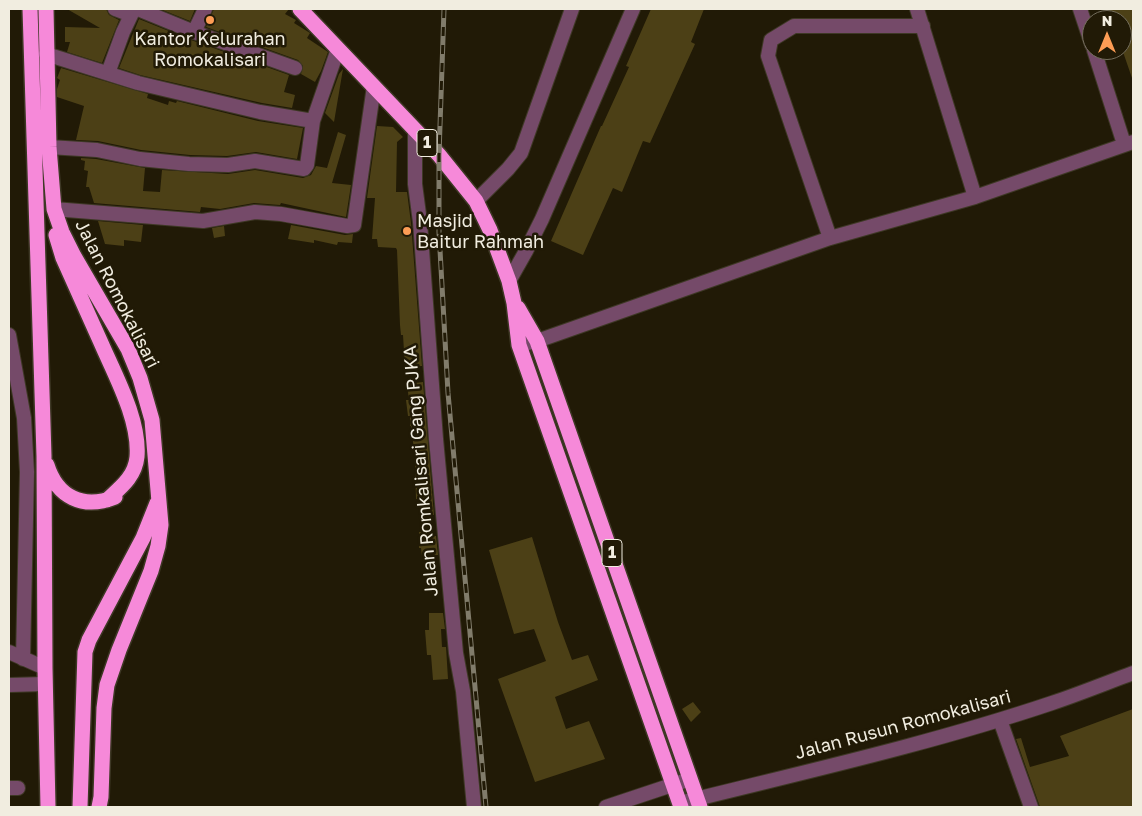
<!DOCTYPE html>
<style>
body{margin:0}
#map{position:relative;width:1142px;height:816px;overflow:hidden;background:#211a06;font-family:"Golos Text",sans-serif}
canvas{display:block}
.frame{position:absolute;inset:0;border:10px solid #f1ede0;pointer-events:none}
.north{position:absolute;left:1082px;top:10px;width:50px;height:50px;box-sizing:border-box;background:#211a06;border:1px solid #746e5d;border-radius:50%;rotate:0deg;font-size:14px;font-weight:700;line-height:20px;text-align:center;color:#f1ede0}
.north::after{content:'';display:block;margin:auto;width:18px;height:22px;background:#fd9d55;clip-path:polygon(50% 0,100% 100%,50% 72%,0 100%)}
</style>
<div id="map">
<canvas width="1142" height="816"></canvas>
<div class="frame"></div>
<div class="north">N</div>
</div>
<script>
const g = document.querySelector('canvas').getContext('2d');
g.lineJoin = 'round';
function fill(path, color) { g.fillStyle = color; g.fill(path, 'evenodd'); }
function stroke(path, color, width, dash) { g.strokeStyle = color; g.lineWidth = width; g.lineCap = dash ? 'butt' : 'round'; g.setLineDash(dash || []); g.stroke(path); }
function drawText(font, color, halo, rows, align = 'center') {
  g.font = font + ' "Golos Text",sans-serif'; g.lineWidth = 5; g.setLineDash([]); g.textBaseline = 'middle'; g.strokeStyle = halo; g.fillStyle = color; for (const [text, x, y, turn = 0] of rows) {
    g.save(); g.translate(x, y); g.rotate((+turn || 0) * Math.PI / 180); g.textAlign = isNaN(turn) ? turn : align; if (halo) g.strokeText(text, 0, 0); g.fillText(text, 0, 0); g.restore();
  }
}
fill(new Path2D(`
 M 67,9 L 106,9 L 109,15 L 119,20 L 102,63 L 67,52 L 70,42 L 65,42 L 65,27 L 100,28 Z
 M 160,9 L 195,9 L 190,21 Z
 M 214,9 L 289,9 L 285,14 L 296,20 L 294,23 L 310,33 L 307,38 L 328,52 L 321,71 L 315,82 L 301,74 L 303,66 L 298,60 L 206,27 Z
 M 651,9 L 704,9 L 691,42 L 695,44 L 650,143 L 643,141 L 622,192 L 613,188 L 583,255 L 551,241 L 601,126 L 602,126 L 629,67 L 626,66 Z
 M 1109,9 L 1133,9 L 1133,78 L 1132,78 L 1122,49 L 1122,20 L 1112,20 Z
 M 139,19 L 191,40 L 289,75 L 284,92 L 295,95 L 292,108 L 262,103 L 140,75 L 119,68 Z
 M 61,68 L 148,94 L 147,98 L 168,105 L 169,101 L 176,103 L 177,101 L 258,121 L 303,128 L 297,159 L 256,152 L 227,156 L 190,155 L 141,150 L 98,141 L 76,140 L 84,106 L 57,97 L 57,89 L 60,80 L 57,78 Z
 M 343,69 L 334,122 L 325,113 L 339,74 Z
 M 377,126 L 393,127 L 403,137 L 397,142 L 396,192 L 407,192 L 411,223 L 422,366 L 405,367 L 403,335 L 401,335 L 400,325 L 397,250 L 396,248 L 378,247 L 377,239 L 372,239 L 375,198 L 367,198 Z
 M 338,132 L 346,135 L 332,183 L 351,185 L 346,217 L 281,203 L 280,205 L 254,203 L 220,209 L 201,207 L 200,212 L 94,203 L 89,187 L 86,187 L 88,171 L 84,170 L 85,161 L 81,160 L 81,158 L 96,159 L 145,168 L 143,191 L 160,192 L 162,170 L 228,174 L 255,170 L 303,178 L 311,175 L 316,166 L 327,168 Z
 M 98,221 L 143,225 L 141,242 L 124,240 L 124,246 L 105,244 Z
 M 291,225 L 345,235 L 353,234 L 352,243 L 338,242 L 337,245 L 314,240 L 314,243 L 288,239 Z
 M 224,226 L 225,236 L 214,238 L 212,228 Z
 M 423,382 L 434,515 L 420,515 L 419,499 L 416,499 L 415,458 L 411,426 L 410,426 L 410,416 L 408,416 L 406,400 L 409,400 L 407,384 Z
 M 430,531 L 431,536 L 436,536 L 438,555 L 422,556 L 421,548 L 419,548 L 419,532 Z
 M 532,537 L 558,622 L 572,660 L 588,655 L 598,680 L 555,697 L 566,729 L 589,721 L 605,759 L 535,782 L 498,679 L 546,661 L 534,629 L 514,634 L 489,550 Z
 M 429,613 L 443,613 L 445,629 L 441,629 L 442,647 L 446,647 L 448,679 L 433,680 L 431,655 L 427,655 L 425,630 L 429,630 Z
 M 693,702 L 701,712 L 691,722 L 682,709 Z
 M 1133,709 L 1133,807 L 1040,807 L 1016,739 L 1021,738 L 1030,767 L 1069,756 L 1060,736 Z`), '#4c4016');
const minor = new Path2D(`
 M 115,9 L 131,15
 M 138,9 L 194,32 L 295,68
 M 917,9 L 975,197
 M 1080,9 L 1092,45
 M 194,32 L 205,9
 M 1094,50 L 1124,144
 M 46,54 L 138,83 L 260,112 L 313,121
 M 108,73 L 123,32 L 134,9
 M 415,130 L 415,184 L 420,222 L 436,439 L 456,653 L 463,691 L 474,807
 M 49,147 L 97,150 L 140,159 L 189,164 L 228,165 L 255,161 L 304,169 L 307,165 L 313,121 L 338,49
 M 476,201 L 508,169 L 521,153 L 572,9
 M 54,209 L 203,221 L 255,212 L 281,214 L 347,226 L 354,225 L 374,86
 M 830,238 L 768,56 L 771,40 L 794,26 L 923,26
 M 509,281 L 526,251 L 542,219 L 633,9
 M 9,335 L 24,418 L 27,472 L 23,659
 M 519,345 L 537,341 L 830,238 L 975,197 L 1133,142
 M 9,652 L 45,668
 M 9,685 L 45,684
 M 1000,720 L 1031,807
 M 9,788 L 18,788
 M 680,803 C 804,772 930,744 1052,703 C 1079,694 1106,683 1133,673
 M 606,807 L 690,779`);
const highway = new Path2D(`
 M 30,9 L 44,456 L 45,668 L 48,807
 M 46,9 L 49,147 L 54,209 L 62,232 L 74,256 L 128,349 L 140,378 L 152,420 L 161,525 L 158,546 L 151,571 L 119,650 L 107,685 L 104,708 L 101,797 L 99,807
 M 300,9 L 439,155 L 476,201 L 490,230 L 509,281 L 514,303 L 519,345 L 681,807
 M 56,235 L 63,258 C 76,287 89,316 102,345 C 116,377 140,421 137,457 C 135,477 120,488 107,500
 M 518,308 L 537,341 L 700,807
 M 47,465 C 57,497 83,510 115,497
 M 80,807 L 85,652 L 89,640 L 143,538 L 157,503`);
stroke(minor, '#3e3825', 16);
stroke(highway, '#3e3825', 18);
stroke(minor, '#754a69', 14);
stroke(highway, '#f689d9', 15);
const rail = new Path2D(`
 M 444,9 L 439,155 L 439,232 L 448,393 L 486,807`);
stroke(rail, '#817c6b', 5);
stroke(rail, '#211a06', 3, [9]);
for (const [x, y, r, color] of [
 [210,20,5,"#fd9d55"],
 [407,231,5,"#fd9d55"]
]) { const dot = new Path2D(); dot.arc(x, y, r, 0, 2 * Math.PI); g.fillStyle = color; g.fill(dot); stroke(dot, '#211a06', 2); }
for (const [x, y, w] of [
 [427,143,20],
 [612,553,20]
]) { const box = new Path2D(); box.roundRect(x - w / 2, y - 13.5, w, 27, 4); g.fillStyle = '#211a06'; g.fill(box); stroke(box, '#f1ede0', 1); }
drawText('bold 16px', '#f1ede0', null, [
 ["1",427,143],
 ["1",612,553]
]);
drawText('18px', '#f1ede0', '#211a06', [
 ["Kantor Kelurahan",210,39],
 ["Romokalisari",210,60],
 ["Masjid",417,221,"left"],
 ["Baitur Rahmah",417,242,"left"]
]);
drawText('18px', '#f1ede0', '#211a06', [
 ["Jalan Romokalisari",117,294,63],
 ["Jalan Romkalisari Gang PJKA",421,471,-95],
 ["Jalan Rusun Romokalisari",903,725,-15]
]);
</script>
